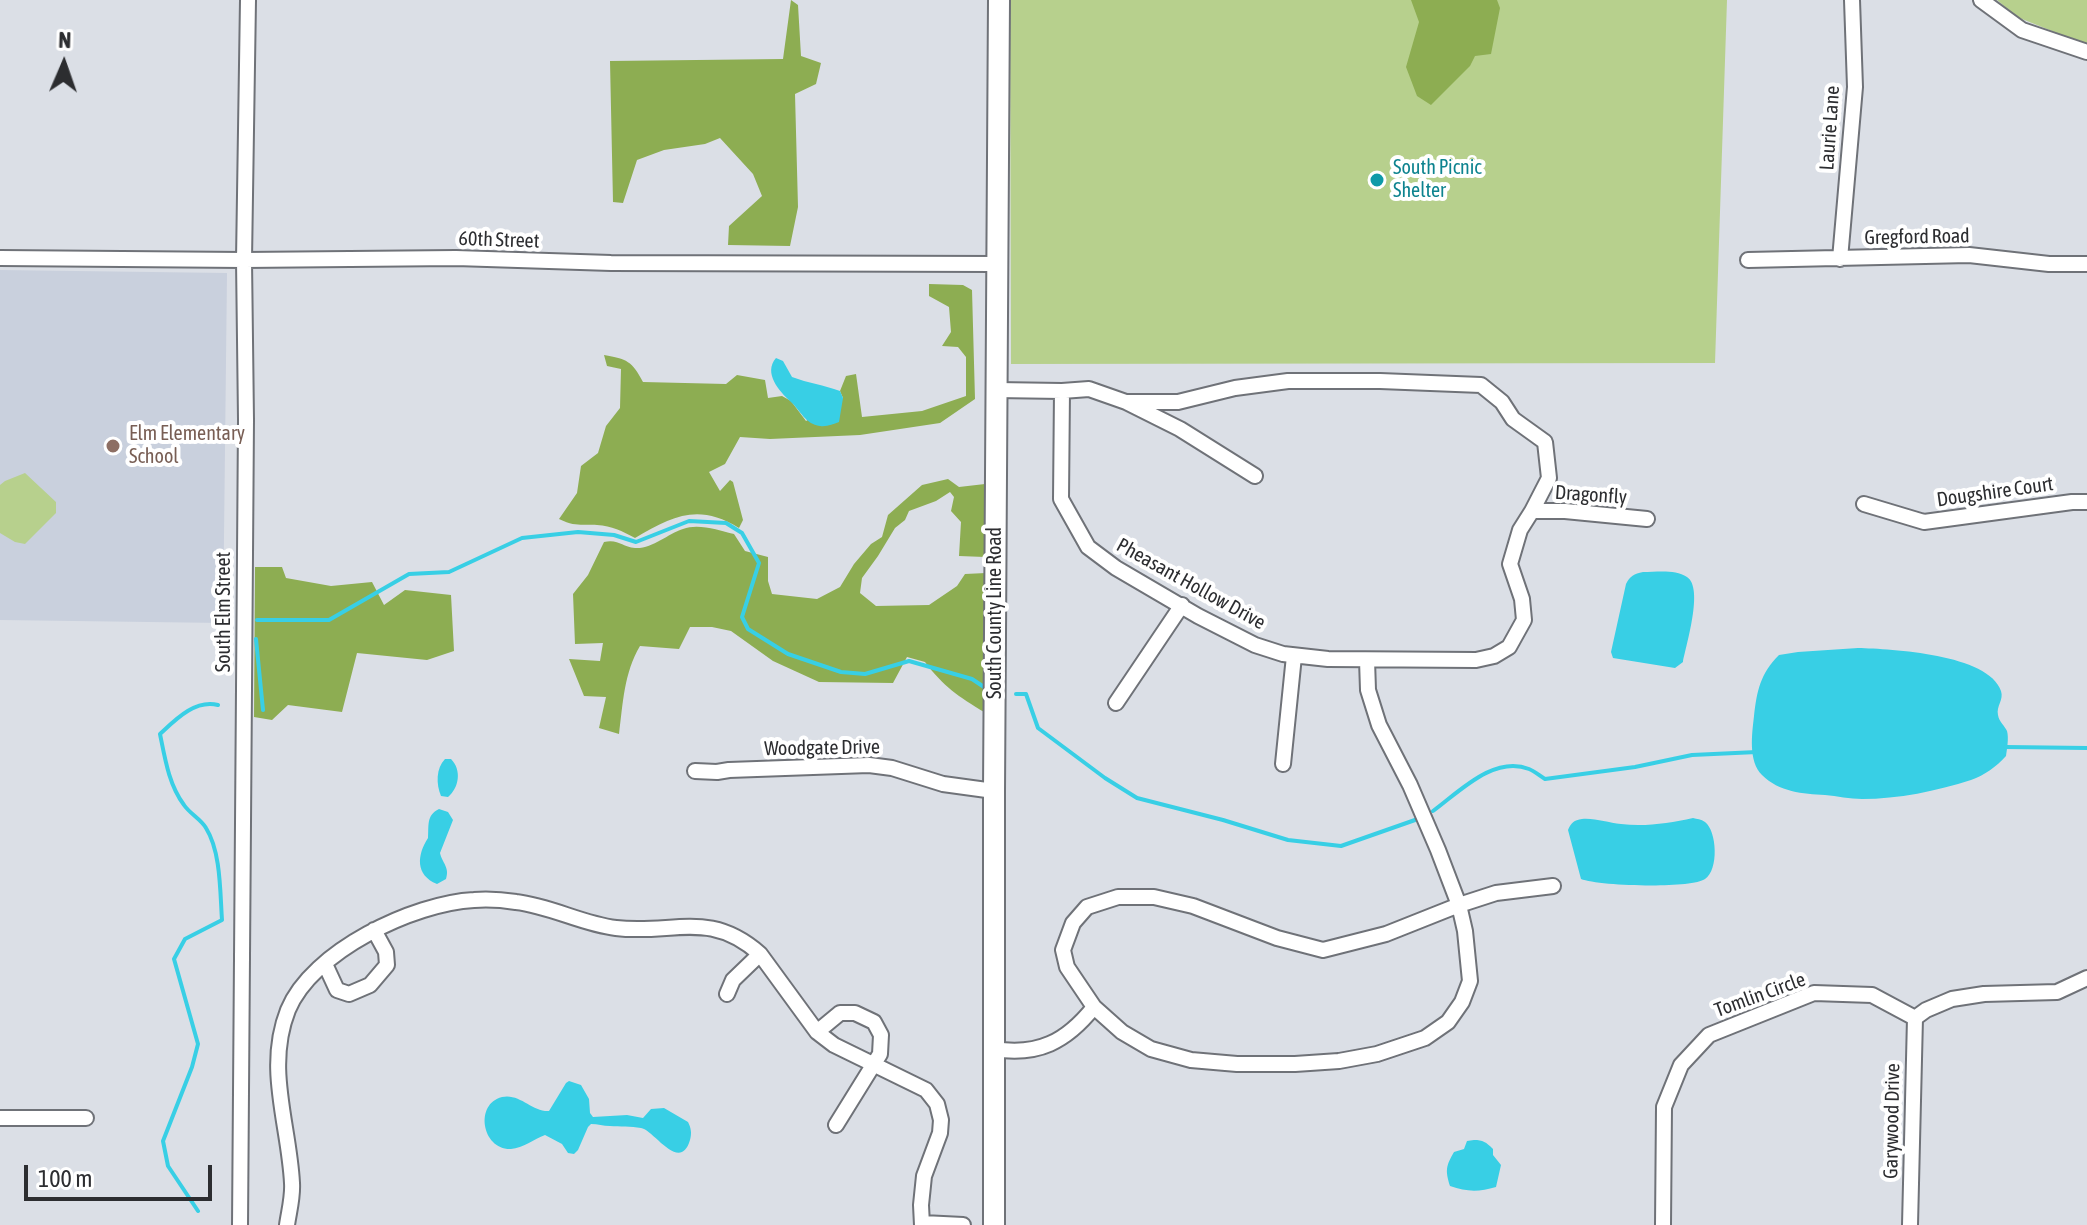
<!DOCTYPE html>
<style>
body{margin:0}
#map{position:relative;width:2087px;height:1225px;overflow:hidden;background:#dbdfe6;font-family:"Asap Condensed",sans-serif}
canvas{display:block}
.north{position:absolute;left:24px;top:24px;width:80px;height:80px;-webkit-text-stroke:6px #fff;paint-order:stroke;rotate:2deg;font-size:22px;font-weight:700;line-height:32px;text-align:center;color:#2c2d30}
.north::after{content:'';display:block;margin:auto;width:28px;height:36px;background:#2c2d30;clip-path:polygon(50% 0,100% 100%,50% 72%,0 100%)}
.scale{position:absolute;left:24px;top:1165px;width:188px;height:36px;box-sizing:border-box;border:4px solid #2c2d30;border-top:0;padding-left:10px;font-size:24px;line-height:28px;white-space:nowrap;color:#2c2d30;-webkit-text-stroke:6px #fff;paint-order:stroke}
</style>
<div id="map">
<canvas width="2087" height="1225"></canvas>
<div class="north">N</div>
<div class="scale">100 m</div>
</div>
<script>
const g = document.querySelector('canvas').getContext('2d');
g.lineJoin = 'round';
function fill(path, color) { g.fillStyle = color; g.fill(path, 'evenodd'); }
function stroke(path, color, width, dash) { g.strokeStyle = color; g.lineWidth = width; g.lineCap = dash ? 'butt' : 'round'; g.setLineDash(dash || []); g.stroke(path); }
function drawText(font, color, halo, rows, align = 'center') {
  g.font = font + ' "Asap Condensed",sans-serif'; g.lineWidth = 8; g.setLineDash([]); g.textBaseline = 'middle'; g.strokeStyle = halo; g.fillStyle = color; for (const [text, x, y, turn = 0] of rows) {
    g.save(); g.translate(x, y); g.rotate((+turn || 0) * Math.PI / 180); g.textAlign = isNaN(turn) ? turn : align; if (halo) g.strokeText(text, 0, 0); g.fillText(text, 0, 0); g.restore();
  }
}
fill(new Path2D(`
 M 0,270 L 227,273 L 223,623 L 0,620 Z`), '#c9d0dd');
fill(new Path2D(`
 M 1010,0 L 1727,0 L 1715,363 L 1011,364 Z
 M 1997,0 L 2087,0 L 2087,45 L 2017,17 Z
 M 25,473 L 56,502 L 56,513 L 25,544 L 15,542 L 0,533 L 0,485 L 5,481 Z`), '#b7d08d');
fill(new Path2D(`
 M 791,0 L 798,5 L 801,56 L 821,63 L 816,84 L 795,94 L 798,207 L 790,246 L 728,245 L 729,226 L 762,196 L 753,174 L 720,138 L 705,144 L 664,150 L 637,160 L 623,203 L 613,202 L 610,61 L 783,59 Z
 M 1411,0 L 1497,0 L 1500,8 L 1491,54 L 1475,56 L 1470,66 L 1431,105 L 1417,96 L 1406,67 L 1419,22 Z
 M 929,284 L 963,285 L 972,290 L 975,399 L 940,423 L 860,435 L 770,439 L 740,437 L 725,464 L 709,472 L 720,491 L 730,480 L 733,482 L 743,520 L 739,528 C 698,503 673,516 635,538 C 622,531 612,526 597,525 C 580,524 576,527 559,519 L 577,493 L 581,466 L 598,453 L 606,426 L 620,408 L 621,369 L 607,366 L 604,355 C 627,359 632,361 643,382 L 726,384 L 737,375 L 765,380 L 768,398 L 782,396 L 791,401 L 806,421 L 843,398 L 840,391 L 846,376 L 856,374 L 862,417 L 922,411 L 966,396 L 966,357 L 958,347 L 942,346 L 951,332 L 949,307 L 929,296 Z
 M 948,479 L 959,487 L 985,484 L 985,557 L 959,556 L 961,522 L 951,511 L 954,497 L 950,492 L 936,501 L 909,511 L 905,520 L 895,528 L 878,556 L 862,578 L 860,593 L 876,606 L 929,605 L 957,586 L 965,574 L 986,573 L 984,712 C 959,697 943,686 925,662 L 907,657 L 893,683 L 819,682 L 773,661 L 731,631 L 712,627 L 690,627 L 679,649 L 640,646 C 624,673 623,703 619,734 L 599,728 L 606,697 L 584,696 L 569,659 L 600,661 L 603,643 L 575,644 L 573,594 L 588,575 L 604,542 C 619,539 622,547 635,548 C 653,549 667,534 683,529 C 698,523 718,530 734,534 L 745,551 L 768,557 L 768,581 L 772,594 L 817,599 L 840,587 L 854,564 L 871,544 L 882,537 L 888,515 L 922,485 Z
 M 255,567 L 282,567 L 286,578 L 331,586 L 372,582 L 384,605 L 405,590 L 451,595 L 454,651 L 427,660 L 357,653 L 342,712 L 288,705 L 272,720 L 254,717 Z`), '#8dad52');
fill(new Path2D(`
 M 776,358 L 783,361 L 792,377 C 808,383 824,385 840,391 L 843,398 L 839,422 C 833,424 827,427 820,426 C 805,424 801,411 791,402 C 779,391 763,373 776,358 Z
 M 1643,572 C 1657,572 1675,569 1687,577 C 1704,588 1686,645 1683,662 L 1675,668 L 1613,658 L 1611,652 L 1626,584 C 1630,576 1634,574 1643,572 Z
 M 1858,648 C 1891,649 1989,654 2001,691 C 2004,700 1996,706 1998,715 C 1999,722 2005,726 2007,731 C 2009,738 2007,749 2006,756 C 1996,767 1985,775 1971,780 C 1937,791 1898,799 1862,799 C 1850,799 1837,796 1825,795 C 1803,794 1779,792 1762,775 C 1748,761 1752,734 1754,716 C 1757,691 1760,674 1779,655 L 1798,652 Z
 M 445,759 L 451,759 C 462,770 459,788 448,797 L 441,796 C 436,784 436,768 445,759 Z
 M 439,809 L 448,812 L 453,820 L 440,853 C 442,863 450,867 446,879 L 437,884 C 415,875 417,855 428,838 C 429,826 426,815 439,809 Z
 M 1693,818 C 1697,819 1701,819 1705,822 C 1717,831 1719,870 1705,879 C 1691,889 1598,886 1581,879 L 1568,830 C 1571,823 1574,820 1582,819 C 1596,818 1608,823 1621,824 C 1645,827 1670,823 1693,818 Z
 M 569,1081 L 581,1085 L 589,1099 L 590,1113 L 593,1117 L 627,1115 L 643,1118 L 651,1109 L 664,1108 L 688,1122 C 691,1128 692,1133 690,1140 C 680,1174 653,1129 641,1128 C 631,1126 620,1127 610,1126 C 603,1126 598,1124 591,1124 L 588,1127 L 578,1150 L 574,1154 L 568,1153 L 562,1144 L 545,1135 C 534,1139 523,1148 511,1149 C 482,1150 474,1104 502,1097 C 520,1093 532,1112 549,1111 L 566,1083 Z
 M 1474,1140 C 1483,1140 1486,1142 1493,1149 L 1493,1155 L 1501,1165 L 1496,1187 C 1479,1192 1467,1192 1450,1186 C 1445,1170 1446,1166 1454,1152 L 1464,1149 L 1467,1141 Z`), '#38cfe5');
stroke(new Path2D(`
 M 257,620 L 329,620 L 409,574 L 449,572 L 522,538 L 578,532 L 614,535 L 636,542 L 689,521 L 726,523 L 742,533 L 759,563 L 742,617 L 748,629 L 788,654 L 841,672 L 865,674 L 909,661 L 972,679 L 984,687
 M 256,639 L 263,710
 M 1016,694 L 1026,694 L 1038,728 L 1105,778 L 1137,798 L 1223,820 L 1288,840 L 1341,846 L 1415,820
 M 2005,747 L 2087,748
 M 1433,811 C 1459,792 1494,755 1529,769 C 1534,771 1540,776 1545,779 L 1635,767 L 1692,755 L 1757,752
 M 198,1211 L 168,1166 L 163,1141 L 192,1067 L 198,1044 L 174,959 L 185,939 L 222,920 C 220,892 221,852 206,828 C 201,819 190,814 184,805 C 169,785 165,759 160,734 C 175,720 195,699 218,705`), '#38cfe5', 4);
const street = new Path2D(`
 M 1981,0 L 2022,30 L 2087,52
 M 0,258 L 244,260 L 456,258 L 611,263 L 997,264
 M 1840,259 L 1855,87 L 1852,0
 M 1748,260 L 1969,255 L 2049,264 L 2087,264
 M 996,390 L 1062,391 L 1061,499 L 1088,547 L 1116,568 L 1198,616 L 1255,645 L 1283,654 L 1328,659 L 1476,660 L 1494,656 L 1509,647 L 1524,620 L 1522,599 L 1510,564 L 1520,530 L 1532,511 L 1549,478 L 1545,442 L 1513,419 L 1502,402 L 1481,385 L 1380,381 L 1288,381 L 1235,388 L 1178,402 L 1126,402
 M 1062,391 L 1089,389 L 1126,402 L 1180,429 L 1255,476
 M 1864,504 L 1924,522 L 2072,502 L 2087,502
 M 1532,511 L 1565,511 L 1647,519
 M 1367,660 L 1368,690 L 1379,725 L 1410,785 L 1438,850 L 1459,905 L 1465,931 L 1470,981 L 1462,1002 L 1448,1022 L 1425,1038 L 1377,1054 L 1339,1061 L 1295,1064 L 1237,1064 L 1191,1060 L 1151,1049 L 1122,1032 L 1094,1007 L 1067,967 L 1063,950 L 1073,923 L 1087,907 L 1118,897 L 1154,897 L 1193,906 L 1277,938 L 1323,950 L 1386,934 L 1459,905 L 1496,893 L 1553,886
 M 1116,703 L 1182,605
 M 1283,764 L 1294,656
 M 695,771 L 717,772 L 729,770 L 869,765 L 892,768 L 943,784 L 994,791
 M 325,964 L 337,990 L 349,994 L 370,985 L 387,965 L 386,952 L 374,930
 M 727,994 L 733,980 L 760,954
 M 817,1032 L 840,1013 L 855,1013 L 874,1022 L 881,1035 L 880,1054 L 836,1125
 M 994,1049 C 1038,1056 1066,1042 1094,1007
 M 0,1118 L 86,1118
 M 923,1223 L 963,1225
 M 240,1225 L 246,420 L 244,260 L 248,0
 M 287,1225 C 289,1211 293,1197 292,1183 C 289,1124 265,1068 288,1010 C 312,951 414,903 474,900 C 487,899 503,900 516,902 C 551,906 582,924 616,928 C 673,935 709,909 760,954 L 817,1032 L 834,1045 L 926,1090 L 937,1104 L 941,1120 L 940,1133 L 924,1176 L 921,1205 L 922,1225
 M 1663,1225 L 1664,1107 L 1681,1065 L 1709,1035 L 1814,993 L 1872,995 L 1915,1018 L 1926,1010 L 1952,999 L 1984,994 L 2057,992 L 2087,978
 M 1910,1225 L 1915,1018`);
const secondary = new Path2D(`
 M 994,1225 L 994,791 L 999,0`);
stroke(street, '#6f7278', 18);
stroke(secondary, '#6f7278', 24);
stroke(street, '#fff', 14);
stroke(secondary, '#fff', 20);
for (const [x, y, r, color] of [
 [1377,180,8,"#0f9aa8"],
 [113,446,8,"#8d6e63"]
]) { const dot = new Path2D(); dot.arc(x, y, r, 0, 2 * Math.PI); g.fillStyle = color; g.fill(dot); stroke(dot, '#fff', 3); }
drawText('20px', '#2c2d30', '#fff', [
 ["Laurie Lane",1830,128,-86],
 ["Gregford Road",1917,237,-1],
 ["60th Street",499,240,2],
 ["Dougshire Court",1995,492,-8],
 ["Dragonfly",1591,495,4],
 ["Pheasant Hollow Drive",1191,584,29],
 ["South Elm Street",224,612,-90],
 ["South County Line Road",995,613,-90],
 ["Woodgate Drive",822,748,-1],
 ["Tomlin Circle",1760,995,-20],
 ["Garywood Drive",1892,1121,-89]
]);
drawText('20px', '#0d838f', '#fff', [
 ["South Picnic",1393,168],
 ["Shelter",1393,191]
], 'left');
drawText('20px', '#785e54', '#fff', [
 ["Elm Elementary",129,434],
 ["School",129,457]
], 'left');
</script>
